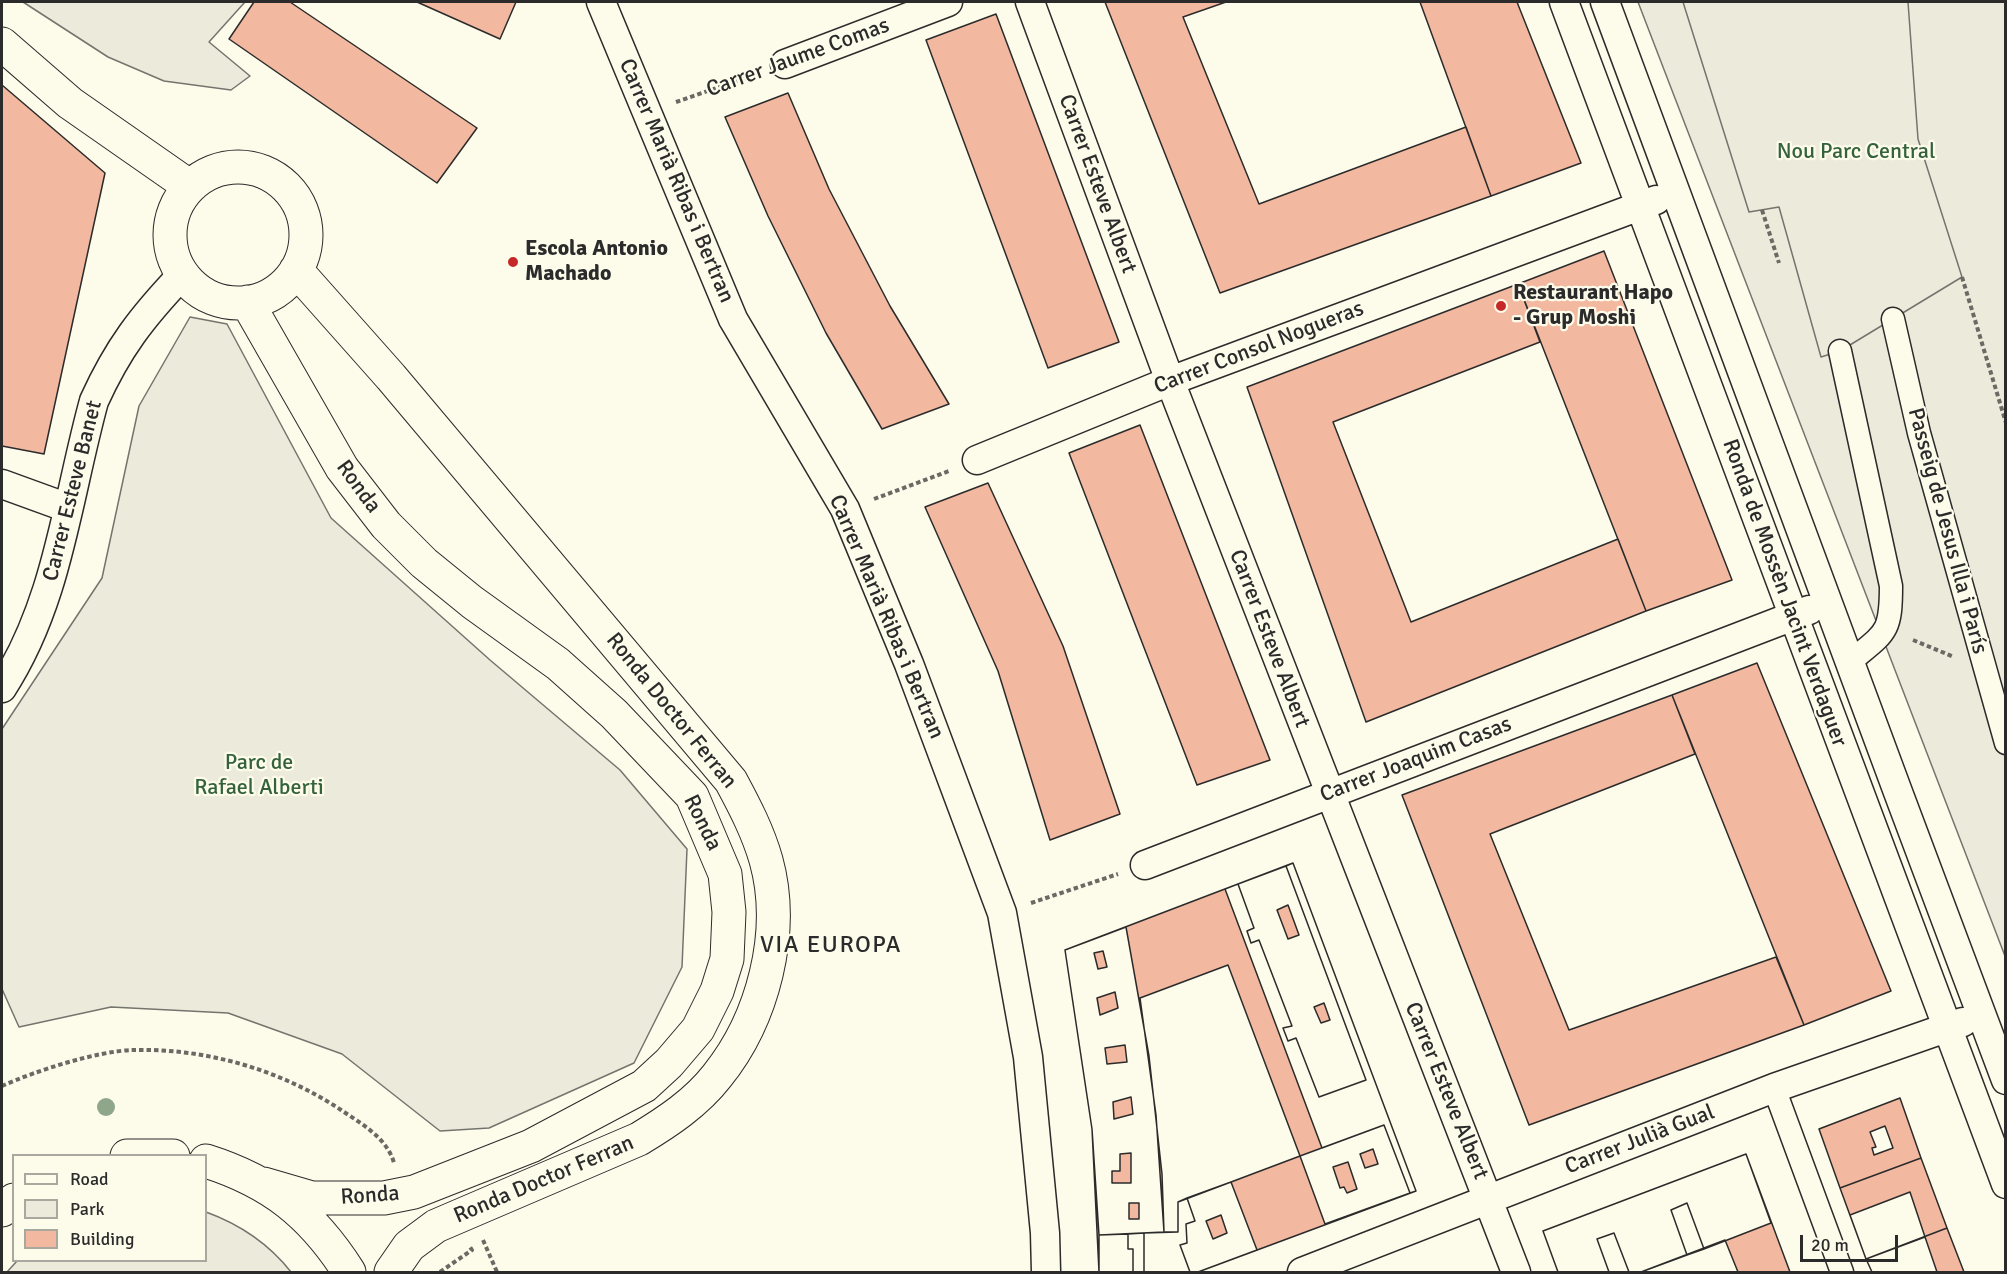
<!DOCTYPE html>
<meta charset="utf-8">
<style>
body{margin:0}
#map{position:relative;width:2007px;height:1274px;overflow:hidden;background:#fdfbea;font-family:Signika,sans-serif}
canvas{display:block}
.frame{position:absolute;inset:0;border:3px solid #2b2b2b;pointer-events:none}
.legend{position:absolute;left:12px;top:1154px;width:195px;height:108px;box-sizing:border-box;background:#fdfbea;border:2px solid #a9a89e;margin:0;padding:8px 10px;list-style:none;font-size:18px;color:#2b2b2b}
.legend li{display:flex;align-items:center;gap:12px;height:30px}
.legend b{width:30px;border:2px solid #a9a89e}
.scale{position:absolute;left:1800px;top:1235px;width:98px;height:27px;box-sizing:border-box;border:3px solid #2b2b2b;border-top:0;padding-left:8px;font-size:18px;line-height:21px;white-space:nowrap;color:#2b2b2b;-webkit-text-stroke:4px #fdfbea;paint-order:stroke}
</style>
<div id="map">
<canvas width="2007" height="1274"></canvas>
<div class="frame"></div>
<ul class="legend">
<li><b style="height:8px;background:#fdfbea"></b>Road</li>
<li><b style="height:16px;background:#ecebdb"></b>Park</li>
<li><b style="height:16px;background:#f2b8a0"></b>Building</li>
</ul>
<div class="scale">20 m</div>
</div>
<script>
const g = document.querySelector('canvas').getContext('2d');
g.lineJoin = 'round';
function fill(path, color) { g.fillStyle = color; g.fill(path, 'evenodd'); }
function stroke(path, color, width, dash) { g.strokeStyle = color; g.lineWidth = width; g.lineCap = dash ? 'butt' : 'round'; g.setLineDash(dash || []); g.stroke(path); }
function drawText(font, color, halo, rows, align = 'center') {
  g.font = font + ' Signika,sans-serif'; g.lineWidth = 4.5; g.setLineDash([]); g.textBaseline = 'middle'; g.strokeStyle = halo; g.fillStyle = color; for (const [text, x, y, turn = 0] of rows) {
    g.save(); g.translate(x, y); g.rotate((+turn || 0) * Math.PI / 180); g.textAlign = isNaN(turn) ? turn : align; if (halo) g.strokeText(text, 0, 0); g.fillText(text, 0, 0); g.restore();
  }
}
const green = new Path2D(`
 M 23,2 L 245,2 L 209,42 L 250,76 L 231,90 L 164,81 L 108,57 Z
 M 1638,2 L 2005,2 L 2005,956 Z
 M 190,317 L 227,324 L 331,518 L 490,660 L 620,770 L 687,849 L 682,967 L 634,1063 L 489,1128 L 440,1131 L 342,1054 L 228,1013 L 111,1007 L 19,1027 L 2,989 L 2,729 L 102,578 L 139,406 Z
 M 206,1212 C 239,1224 269,1244 291,1272 L 7,1272 L 17,1261 L 206,1260 Z`);
fill(green, '#ecebdb');
stroke(green, '#74746e', 1.5);
const parking = new Path2D(`
 M 1683,2 L 1908,2 L 1918,139 L 1962,277 L 1840,351 L 1821,357 L 1779,207 L 1749,212 Z`);
fill(parking, '#eceadb');
stroke(parking, '#74746e', 1.5);
const building = new Path2D(`
 M 254,2 L 290,2 L 477,128 L 437,183 L 229,39 Z
 M 417,2 L 516,2 L 500,39 Z
 M 1105,2 L 1226,2 L 1183,17 L 1259,204 L 1466,127 L 1491,196 L 1220,293 Z
 M 1420,2 L 1517,2 L 1581,163 L 1491,196 Z
 M 996,14 L 1119,342 L 1048,368 L 926,40 Z
 M 2,85 L 105,173 L 44,454 L 2,446 Z
 M 788,93 L 829,189 L 890,306 L 949,404 L 882,429 L 826,333 L 768,216 L 725,117 Z
 M 1604,251 L 1732,580 L 1646,611 L 1518,284 Z
 M 1518,284 L 1540,342 L 1333,422 L 1411,622 L 1618,539 L 1646,611 L 1366,722 L 1247,387 Z
 M 1140,425 L 1270,760 L 1197,785 L 1069,453 Z
 M 988,483 L 1063,646 L 1120,814 L 1050,840 L 998,671 L 925,507 Z
 M 1757,663 L 1891,991 L 1804,1025 L 1672,695 Z
 M 1672,695 L 1695,754 L 1490,834 L 1569,1030 L 1776,957 L 1804,1025 L 1529,1125 L 1402,795 Z
 M 1293,863 L 1416,1191 L 1198,1272 L 1099,1272 L 1092,1129 L 1065,950 ZM 1228,965 L 1300,1156 L 1178,1202 L 1178,1232 L 1164,1232 L 1156,1115 L 1140,998 Z
 M 1293,863 L 1416,1191 L 1410,1193 L 1384,1125 L 1322,1148 L 1225,889 L 1238,884 L 1254,928 L 1247,931 L 1251,943 L 1259,940 L 1292,1026 L 1283,1028 L 1288,1041 L 1296,1038 L 1319,1097 L 1366,1080 L 1286,866 Z
 M 1286,866 L 1366,1080 L 1319,1097 L 1296,1038 L 1288,1041 L 1283,1028 L 1292,1026 L 1259,940 L 1251,943 L 1247,931 L 1254,928 L 1238,884 Z
 M 1288,905 L 1299,935 L 1288,939 L 1277,910 Z
 M 1126,927 L 1149,1056 L 1162,1174 L 1164,1232 L 1099,1235 L 1092,1129 L 1065,950 Z
 M 1103,951 L 1107,967 L 1098,969 L 1094,953 Z
 M 1115,992 L 1118,1008 L 1100,1015 L 1097,998 Z
 M 1324,1003 L 1330,1020 L 1321,1023 L 1314,1007 Z
 M 1125,1045 L 1127,1062 L 1107,1064 L 1105,1048 Z
 M 1131,1097 L 1133,1114 L 1114,1119 L 1113,1102 Z
 M 1900,1098 L 1921,1158 L 1840,1188 L 1819,1129 Z
 M 1384,1125 L 1410,1193 L 1325,1224 L 1300,1156 Z
 M 1885,1126 L 1893,1148 L 1874,1155 L 1872,1148 L 1876,1147 L 1870,1132 Z
 M 1373,1149 L 1378,1164 L 1365,1168 L 1360,1154 Z
 M 1131,1153 L 1131,1183 L 1112,1183 L 1112,1171 L 1120,1171 L 1120,1154 Z
 M 1746,1154 L 1790,1272 L 1738,1272 L 1725,1240 L 1641,1272 L 1558,1272 L 1543,1231 Z
 M 1746,1154 L 1771,1223 L 1704,1249 L 1687,1203 L 1671,1210 L 1687,1255 L 1641,1272 L 1629,1272 L 1614,1233 L 1597,1239 L 1609,1272 L 1558,1272 L 1543,1231 Z
 M 1921,1158 L 1947,1228 L 1866,1259 L 1840,1188 Z
 M 1348,1162 L 1357,1189 L 1347,1193 L 1344,1187 L 1340,1188 L 1333,1167 Z
 M 1231,1182 L 1257,1250 L 1198,1272 L 1190,1272 L 1180,1245 L 1187,1243 L 1186,1224 L 1195,1221 L 1187,1198 Z
 M 1910,1192 L 1925,1237 L 1866,1259 L 1850,1215 Z
 M 1187,1198 L 1195,1221 L 1186,1224 L 1187,1243 L 1180,1245 L 1190,1272 L 1099,1272 L 1099,1235 L 1128,1234 L 1128,1249 L 1133,1249 L 1133,1272 L 1144,1272 L 1144,1233 L 1178,1232 L 1178,1202 Z
 M 1129,1203 L 1139,1203 L 1139,1219 L 1129,1219 Z
 M 1687,1203 L 1704,1249 L 1687,1255 L 1671,1210 Z
 M 1221,1215 L 1227,1233 L 1213,1239 L 1206,1221 Z
 M 1947,1228 L 1964,1272 L 1872,1272 L 1866,1259 Z
 M 1144,1233 L 1144,1272 L 1133,1272 L 1133,1249 L 1128,1249 L 1128,1234 Z
 M 1614,1233 L 1629,1272 L 1609,1272 L 1597,1239 Z
 M 1925,1237 L 1937,1272 L 1872,1272 L 1866,1259 Z`);
fill(building, '#f2b8a0');
stroke(building, '#2b2b2b', 1.5);
const pedestrian = new Path2D(`
 M 1893,319 L 1919,433 L 2006,743
 M 1840,351 L 1891,586 C 1891,633 1886,632 1851,661
 M 1774,1088 L 1842,1272`);
const minor = new Path2D(`
 M 601,2 L 733,319 L 845,509 L 909,664 L 1002,913 L 1028,1057 L 1045,1233 L 1046,1272
 M 1030,2 L 1170,381 L 1516,1272
 M 1564,2 L 2006,1184
 M 1605,2 C 1737,361 1871,721 2006,1080
 M 785,64 L 948,2
 M 977,460 L 1170,381 L 1656,200
 M 2,484 L 68,508
 M 2,688 C 58,602 67,499 94,401 C 118,348 142,317 182,275
 M 1145,865 L 1809,610
 M 1302,1272 L 1774,1088 L 1963,1022`);
const tertiary = new Path2D(`
 M 2,44 L 70,103 L 189,186
 M170 235a68 68 0 1 1 136 0a68 68 0 1 1-136 0Z
 M 296,270 L 391,377 L 731,781 C 745,807 758,832 766,860 C 786,932 763,1019 717,1076 C 696,1103 667,1122 639,1139 L 436,1226 L 409,1246 L 391,1272
 M 247,302 L 342,468 L 386,525 L 424,563 L 472,602 L 558,664 L 614,714 L 692,796 L 725,874 L 729,912 L 727,959 L 717,991 L 698,1029 L 669,1063 L 644,1086 L 531,1146 L 414,1192 L 384,1198 L 312,1198 L 264,1184
 M 127,1156 L 173,1156
 M 206,1161 C 272,1182 312,1214 349,1272
 M 2,1210 L 14,1200`);
stroke(pedestrian, '#2b2b2b', 25);
stroke(minor, '#2b2b2b', 31);
stroke(tertiary, '#2b2b2b', 35);
stroke(new Path2D(`
 M 676,102 L 757,74
 M 1762,210 L 1779,263
 M 1962,277 L 2006,423
 M 874,499 L 949,471
 M 1913,640 L 1954,657
 M 1031,903 L 1118,874
 M 2,1086 C 35,1071 97,1051 133,1050 C 206,1048 281,1070 341,1110 C 362,1124 387,1138 394,1163
 M 483,1240 L 497,1272
 M 440,1272 L 472,1250 L 470,1247`), '#6a6964', 4, [4.5, 3]);
stroke(pedestrian, '#fdfbea', 22);
stroke(minor, '#fdfbea', 28);
stroke(tertiary, '#fdfbea', 33);
g.fillStyle = '#8ea78a';
for (const [x, y] of [
 [106,1107]
]) { g.beginPath(); g.arc(x, y, 9, 0, 2 * Math.PI); g.fill(); }
for (const [x, y, r, color] of [
 [513,262,6,"#c62828"],
 [1501,306,6,"#c62828"]
]) { const dot = new Path2D(); dot.arc(x, y, r, 0, 2 * Math.PI); g.fillStyle = color; g.fill(dot); stroke(dot, '#fdfbea', 2); }
drawText('22px', '#2b2b2b', '#fdfbea', [
 ["Carrer Jaume Comas",798,58,-20],
 ["Carrer Marià Ribas i Bertran",676,181,67],
 ["Carrer Esteve Albert",1097,184,70],
 ["Carrer Consol Nogueras",1259,348,-21],
 ["Ronda",358,487,54],
 ["Carrer Esteve Banet",73,491,-76],
 ["Passeig de Jesus Illa i París",1947,531,75],
 ["Ronda de Mossèn Jacint Verdaguer",1784,593,70],
 ["Carrer Marià Ribas i Bertran",886,617,67],
 ["Carrer Esteve Albert",1269,639,69],
 ["Ronda Doctor Ferran",671,711,51],
 ["Carrer Joaquim Casas",1416,760,-21],
 ["Ronda",702,823,64],
 ["Carrer Esteve Albert",1446,1091,68],
 ["Carrer Julià Gual",1640,1140,-21],
 ["Ronda Doctor Ferran",544,1180,-23],
 ["Ronda",370,1196,-4]
]);
drawText('22px', '#34623c', '#fdfbea', [
 ["Nou Parc Central",1856,152],
 ["Parc de",259,763],
 ["Rafael Alberti",259,788]
]);
drawText('bold 22px', '#2b2b2b', '#fdfbea', [
 ["Escola Antonio",525,249],
 ["Machado",525,274],
 ["Restaurant Hapo",1513,293],
 ["- Grup Moshi",1513,318]
], 'left');
g.letterSpacing = '1.5px';
drawText('24px', '#2b2b2b', '#fdfbea', [
 ["VIA EUROPA",831,946]
]);
g.letterSpacing = '0px';
</script>
